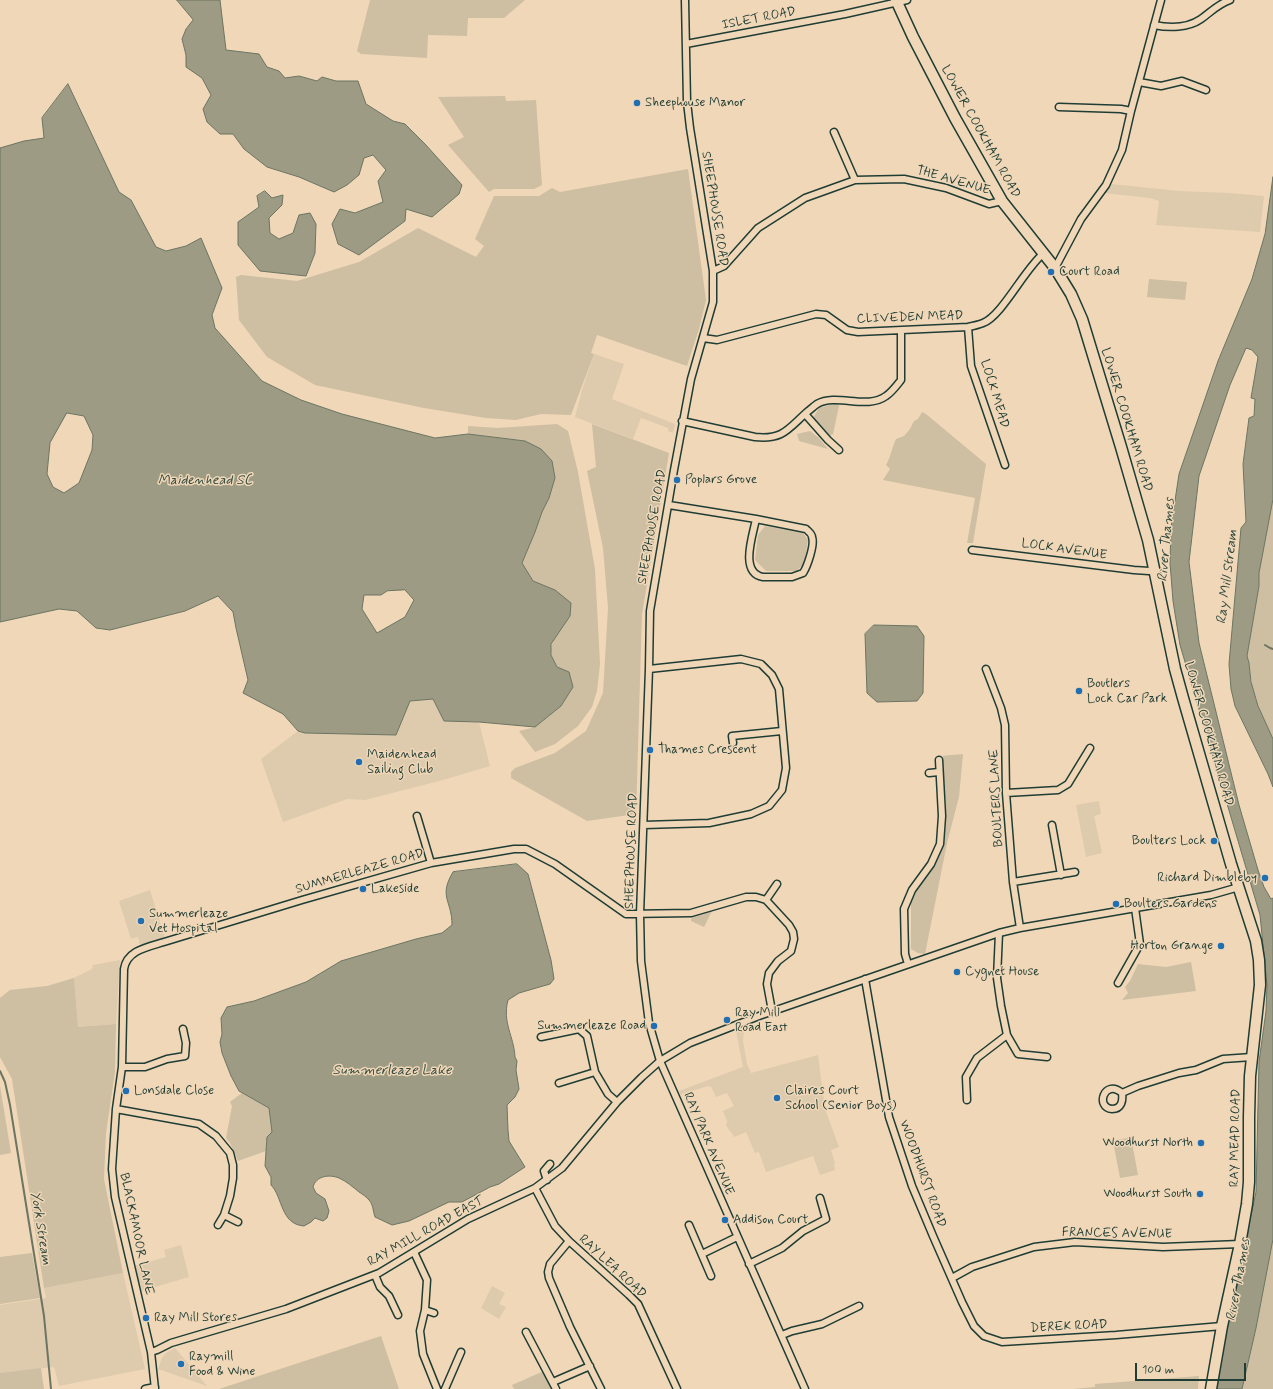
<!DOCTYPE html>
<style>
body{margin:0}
#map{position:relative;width:1273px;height:1389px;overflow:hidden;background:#f0d7b8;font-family:Mynerve,sans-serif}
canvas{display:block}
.scale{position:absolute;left:1135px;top:1363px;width:111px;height:18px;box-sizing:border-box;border:2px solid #1f3d34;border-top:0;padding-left:5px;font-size:12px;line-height:14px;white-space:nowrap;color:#1f3d34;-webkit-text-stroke:3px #f0d7b8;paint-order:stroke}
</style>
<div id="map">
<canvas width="1273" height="1389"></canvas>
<div class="scale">100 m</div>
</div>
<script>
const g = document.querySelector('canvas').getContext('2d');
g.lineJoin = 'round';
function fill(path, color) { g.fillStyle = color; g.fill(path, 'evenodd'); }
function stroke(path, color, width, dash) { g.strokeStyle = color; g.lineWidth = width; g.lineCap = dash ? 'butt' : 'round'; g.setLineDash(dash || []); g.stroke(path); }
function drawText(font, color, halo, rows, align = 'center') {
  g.font = font + ' Mynerve,sans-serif'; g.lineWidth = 3; g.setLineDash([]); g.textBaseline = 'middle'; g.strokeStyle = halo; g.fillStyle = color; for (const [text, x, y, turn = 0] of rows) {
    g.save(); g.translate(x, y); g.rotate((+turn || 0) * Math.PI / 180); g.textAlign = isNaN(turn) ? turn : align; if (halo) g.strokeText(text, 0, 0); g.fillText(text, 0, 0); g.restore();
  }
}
fill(new Path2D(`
 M 1111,184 L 1179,191 L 1229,193 L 1264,196 L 1260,232 L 1156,225 L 1159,201 L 1150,198 L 1104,193 Z
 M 594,354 L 624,364 L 612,399 L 675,424 L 673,433 L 668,431 L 668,428 L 641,418 L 633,439 L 575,417 L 582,390 Z
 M 433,699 L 444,721 L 479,722 L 490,766 L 443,780 L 365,800 L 347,799 L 283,822 L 261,759 L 298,731 L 305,733 L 383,734 L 410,701 Z
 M 1099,801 L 1101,814 L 1094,816 L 1102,853 L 1086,857 L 1076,805 Z
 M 150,890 L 165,938 L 140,945 L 138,937 L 131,939 L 119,901 Z
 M 120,960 L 116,1024 L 78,1027 L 74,978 L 92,969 L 93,965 Z
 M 744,1029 L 743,1041 L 747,1064 L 751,1073 L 818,1055 L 825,1109 L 839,1147 L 831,1150 L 835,1163 L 834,1164 L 835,1170 L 820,1175 L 813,1156 L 766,1172 L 759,1152 L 755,1153 L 746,1132 L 734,1137 L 731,1132 L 729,1130 L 726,1125 L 727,1121 L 723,1111 L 734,1106 L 727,1093 L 716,1097 L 711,1087 L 708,1086 L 682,1094 L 681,1096 L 679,1091 L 743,1067 L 736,1031 Z
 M 181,1245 L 189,1277 L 141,1291 L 134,1266 L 166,1257 L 164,1250 Z
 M 123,1273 L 145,1369 L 59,1386 L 54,1367 L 0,1373 L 0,1305 L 46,1298 L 44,1288 Z
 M 492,1286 L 505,1293 L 499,1304 L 506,1307 L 499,1319 L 481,1308 Z
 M 175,1348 L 207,1386 L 158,1369 L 162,1358 L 166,1353 Z`), '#decaad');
fill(new Path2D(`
 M 370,0 L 525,0 L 504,18 L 468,18 L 467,36 L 428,35 L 427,58 L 361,54 L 357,51 Z
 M 505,96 L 506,101 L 536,100 L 542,185 L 534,189 L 494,189 L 489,192 L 448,145 L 464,137 L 438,97 Z
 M 688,169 L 706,300 L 699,329 L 687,366 L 597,335 L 591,353 L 594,354 L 571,415 L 541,414 L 516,420 L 486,418 L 424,408 L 315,385 L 267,357 L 239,320 L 236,277 L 241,275 L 297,281 L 359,262 L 418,228 L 476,257 L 484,246 L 475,239 L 494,196 L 539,196 L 552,188 L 560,192 Z
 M 1149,279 L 1187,282 L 1185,300 L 1147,297 Z
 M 837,403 L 839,406 L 833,434 L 829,436 L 825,435 L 813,418 L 819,408 Z
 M 922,412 L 926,414 L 986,464 L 973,543 L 967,543 L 975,498 L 883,480 L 890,469 L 886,465 C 891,456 892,448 896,439 L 904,436 L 910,429 L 914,421 L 918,419 Z
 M 557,424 L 568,431 L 578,472 L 595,569 L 600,664 L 597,691 L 592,707 L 578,726 L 555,744 L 535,752 L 519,731 L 535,727 L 561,706 L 573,687 C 547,655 542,650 570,616 L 555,590 L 533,581 L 522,563 L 535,532 L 542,512 L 549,498 L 555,478 L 525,441 L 468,434 L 468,426 L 497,428 Z
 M 592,424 L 669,453 L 642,614 L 636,814 L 587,821 L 511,778 L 511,772 L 515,768 L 555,753 L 586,731 L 603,693 L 608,608 L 603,548 L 587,471 L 596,467 Z
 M 810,431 L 819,438 L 828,449 L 799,441 L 797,434 Z
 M 1273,499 L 1273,739 C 1266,723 1258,707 1253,690 C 1250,678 1251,667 1247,656 L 1259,586 L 1259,573 Z
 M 765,526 L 803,533 L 808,540 L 804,564 L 796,571 L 766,571 L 755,560 L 758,535 Z
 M 963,754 L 959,797 L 947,843 L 925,954 L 918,953 L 911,949 L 911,901 L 918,888 L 935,865 L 945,839 L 946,806 L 941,756 Z
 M 712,911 L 704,927 L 691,921 L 692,916 Z
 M 1191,962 L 1196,991 L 1122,1000 L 1128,993 L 1125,987 L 1130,981 L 1138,964 L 1166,967 Z
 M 74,978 L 78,1027 L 116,1024 L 115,1072 L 106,1133 L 104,1179 L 123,1273 L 44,1288 L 12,1079 L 0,1057 L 0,998 L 10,990 L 47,986 Z
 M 0,1086 L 11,1153 L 0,1155 Z
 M 242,1093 L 269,1108 L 272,1132 L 267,1137 L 266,1151 L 238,1161 L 230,1143 L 226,1138 L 232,1106 L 230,1102 Z
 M 1131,1137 L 1138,1175 L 1120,1178 L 1113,1141 Z
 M 1273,1239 L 1273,1389 L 1242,1389 L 1256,1328 Z
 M 32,1253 L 40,1298 L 0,1304 L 0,1257 Z
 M 381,1336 L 399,1389 L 219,1389 Z
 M 41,1368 L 44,1389 L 0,1389 L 0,1373 Z
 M 544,1371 L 551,1389 L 514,1389 L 512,1385 Z
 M 1199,1376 L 1198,1389 L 1073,1389 L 1095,1387 L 1095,1384 Z`), '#cebea2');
const water = new Path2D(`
 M 177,0 L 220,0 L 226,50 L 259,54 L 267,67 L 279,71 L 285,78 L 299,76 L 317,81 L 322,77 L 336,81 L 358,81 L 366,104 L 393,121 L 405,124 L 425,144 L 462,185 L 459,194 L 432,217 L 406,209 L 405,221 L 359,255 L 338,244 L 332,224 L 340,209 L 355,213 L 383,202 L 378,181 L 386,170 L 373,155 L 364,158 L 359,175 L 347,185 L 334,192 L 299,177 L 267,167 L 244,149 L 233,134 L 220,134 L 207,122 L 203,109 L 211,95 L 202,78 L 186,67 L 186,55 L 182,39 L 186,29 L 193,20 Z
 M 68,84 L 119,192 L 131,200 L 156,247 L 166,251 L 186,246 L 201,238 L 222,288 L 212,315 L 215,328 L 262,381 L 301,400 L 342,414 L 435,438 L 468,434 L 525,441 L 541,449 L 552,461 L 555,478 L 549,498 L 542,512 L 535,532 L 522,563 L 533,581 L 555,590 L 571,603 L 570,616 L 551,644 L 551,655 L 557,667 L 569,672 L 573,687 L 561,706 L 535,727 L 479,722 L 444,721 L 433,699 L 410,701 L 396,735 L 305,733 L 298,731 L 283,714 L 243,693 L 248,680 L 236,628 L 233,612 L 218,596 L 185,611 L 110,630 L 96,628 L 77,611 L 59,609 L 0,622 L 0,148 L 24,141 L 44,138 L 42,118 ZM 67,413 L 84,416 L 93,435 L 92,450 L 79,483 L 64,493 L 53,487 L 47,474 L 50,443 ZM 405,590 L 414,600 L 405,617 L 377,633 L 362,609 L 364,595 L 381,595 L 387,591 Z
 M 1273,177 L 1273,499 L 1259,573 L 1259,586 L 1247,656 L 1249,663 L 1251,682 L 1258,706 L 1273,739 L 1273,787 L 1268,774 L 1235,706 L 1231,689 L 1229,664 L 1241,528 L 1246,522 L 1243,464 L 1249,418 L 1254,416 L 1255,399 L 1251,398 L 1258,357 L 1252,350 L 1246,348 L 1230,385 L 1199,476 L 1189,562 L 1199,643 L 1239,805 L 1258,870 L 1264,887 L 1271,899 L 1273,898 L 1273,1239 L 1256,1328 L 1242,1389 L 1217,1389 L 1223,1346 L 1256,1192 L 1259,1062 L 1266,1011 L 1267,985 L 1260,915 L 1180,645 L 1173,601 L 1170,563 L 1171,527 L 1179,474 L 1218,361 L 1252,279 L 1265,234 Z
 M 265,191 L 272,198 L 283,195 L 282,205 L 269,218 L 270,233 L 279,239 L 293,233 L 299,215 L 310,213 L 316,224 L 315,253 L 306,276 L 260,271 L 238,245 L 238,222 L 259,207 L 257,196 Z
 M 874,625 L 917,626 L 924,636 L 923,693 L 917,701 L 877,702 L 867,693 L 865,634 Z
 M 517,864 L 528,874 L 551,960 L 554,979 L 550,984 L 519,993 L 508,1000 C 502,1023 514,1036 515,1057 L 517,1061 L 516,1070 L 519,1089 L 515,1097 L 507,1105 L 508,1130 L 509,1141 L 525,1167 L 499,1184 L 490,1187 L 462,1202 L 449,1202 L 409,1221 L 392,1225 L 375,1217 C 373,1211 373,1204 369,1200 C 367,1197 362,1194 359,1192 C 353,1187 346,1181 339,1178 C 329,1174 316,1176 313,1187 L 316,1193 L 325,1199 L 329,1211 L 327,1218 L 323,1221 L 315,1218 L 311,1222 L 304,1226 C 280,1224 283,1197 271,1185 L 271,1177 L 265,1166 L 267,1137 L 272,1132 L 269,1108 L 239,1091 L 231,1076 L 222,1053 L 220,1042 L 222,1034 L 221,1018 L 227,1007 L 254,1001 L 306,982 L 341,961 L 416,939 L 442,933 L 452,925 C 452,900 438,897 453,872 Z`);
fill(water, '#9d9b83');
stroke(water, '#6b7563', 1);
stroke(new Path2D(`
 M 1265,645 L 1270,648 L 1273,649
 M 0,1071 L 5,1082 L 10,1105 L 44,1316 L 51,1389`), '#6b7563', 2);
const minor = new Path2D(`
 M 685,0 L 687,102 L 690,128 L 713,271 L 713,302 L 691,379 L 674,470 L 650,611 L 649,669 L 640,914 L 641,961 L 649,1023 L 660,1061 L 805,1389
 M 1154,25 C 1169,28 1188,28 1201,19 C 1211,12 1218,4 1230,0
 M 686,44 L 845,14 L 907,0
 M 1139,82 L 1161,86 L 1182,81 L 1206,90
 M 1059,107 L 1121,109 L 1131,111
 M 834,132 L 855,180
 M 1055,268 L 1081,219 L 1106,185 L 1122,150 L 1131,111 L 1161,0
 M 713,271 L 724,266 L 758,228 L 805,198 L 855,180 L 904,179 L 946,188 L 989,204 L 1002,201
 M 968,327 L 971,366 L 1005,465
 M 703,338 L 717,340 L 816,314 L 826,315 L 847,330 L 858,332 L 968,327 C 973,326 978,325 983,323 C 1002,316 1025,268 1044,253
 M 805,414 L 828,440 L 839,450
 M 682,421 L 755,437 C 783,440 788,429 807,412 C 810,410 814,406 817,404 C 837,393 867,410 886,396 C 892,392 897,385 901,380 L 901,331
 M 669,505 L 756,519
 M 756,519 L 806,529 C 809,532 812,534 812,537 C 815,545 807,567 803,573 L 792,577 L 763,577 C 739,573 753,535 756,519 Z
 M 972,550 L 1134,570 L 1149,571 L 1154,569
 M 986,669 L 1001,708 L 1005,725 L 1006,793 L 1013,882 L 1020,928
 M 733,743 L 732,736 L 782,731
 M 929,773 L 939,772
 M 1006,793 L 1058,790 L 1068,784 L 1090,748
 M 417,816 L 431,863
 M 644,825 L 709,823 L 751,814 L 769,806 L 782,790 L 786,768 L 779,689 L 772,675 L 761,664 L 741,659 L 649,669
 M 1052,825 L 1061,875
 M 1013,882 L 1075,872
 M 766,900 L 777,884
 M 908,964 L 905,954 L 904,909 L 912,890 L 931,864 L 940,844 L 942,816 L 939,760
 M 865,979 L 889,1117 L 912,1186 L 933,1236 L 962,1302 L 974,1326 L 984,1336 L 1002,1342 L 1116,1335 L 1222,1326
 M 1118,983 L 1140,944 L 1135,908
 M 1007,1035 L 1018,1054 L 1047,1057
 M 541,1037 L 579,1029 L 587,1036 L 595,1072 L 608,1094 L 617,1102
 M 122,1067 L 145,1067 L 167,1059 L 185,1056 L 186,1043 L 183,1029
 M 559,1083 L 595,1072
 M 1122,1093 C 1104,1078 1095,1108 1112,1109 C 1122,1109 1123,1100 1122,1093 L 1138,1086 L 1179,1073 L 1196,1070 L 1223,1059 L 1252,1057
 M 967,1100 L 966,1077 L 977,1058 L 1007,1035 L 1001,1006 L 997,978 L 999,933
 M 116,1109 L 199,1124 L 216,1136 L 230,1153 L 233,1165 L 233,1178 L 230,1196 L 224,1215 L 238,1222
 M 547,1180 L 544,1171 L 550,1164
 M 535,1188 L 555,1226 L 569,1241 L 629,1295 L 638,1304 L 677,1389
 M 218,1225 L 224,1215
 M 689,1225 L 711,1276
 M 569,1241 L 550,1264 L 548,1272 L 549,1278 L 570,1327 L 601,1389
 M 414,1252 L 427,1280 L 425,1310 L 434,1313
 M 702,1254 L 737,1237
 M 749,1264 L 782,1248 L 803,1231 L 826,1219 L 820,1198
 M 375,1275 L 380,1287 L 389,1296 L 398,1315
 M 952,1278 L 972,1267 L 1034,1247 L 1075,1242 L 1163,1247 L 1240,1244
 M 425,1310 L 420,1331 L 423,1354 L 437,1389
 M 526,1332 L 556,1389
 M 782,1335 L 792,1331 L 822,1324 L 859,1306
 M 151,1352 L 157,1350 L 171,1343 L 286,1309 L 379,1273 L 468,1219 L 535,1188 L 562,1168 L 617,1102 L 642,1077 L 660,1061 L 690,1043 L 759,1016 L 999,933 L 1020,928 L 1211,895 L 1239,887
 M 553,1382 L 590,1366
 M 145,1389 L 155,1387
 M 155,1389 L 151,1352 L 115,1197 L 112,1169 L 116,1109 L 122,1067 L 124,969 C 127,950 148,947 164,942 L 302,900 L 431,863 L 514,849 L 526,849 L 555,864 L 626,914 L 691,913 L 746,897 L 756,897 L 766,900 L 789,925 L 793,932 L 794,939 L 791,951 L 778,961 L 769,973 L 767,984 L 772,1011
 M 445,1389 L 461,1352`);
const primary = new Path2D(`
 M 896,0 L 913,37 L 955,118 L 1002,201 L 1055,268 L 1071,294 L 1082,319 L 1121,447 L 1148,540 L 1175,669 L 1183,698 L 1231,864 L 1256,941 L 1259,960 L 1260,985 L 1250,1076 L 1249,1117 L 1249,1182 L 1247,1204 L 1240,1244 L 1222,1326 L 1211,1389`);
stroke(minor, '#1f3d34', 9);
stroke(primary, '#1f3d34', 13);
stroke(minor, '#f0d7b8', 6);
stroke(primary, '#f0d7b8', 10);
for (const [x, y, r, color] of [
 [637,103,4,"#1f6fb2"],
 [1051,272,4,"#1f6fb2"],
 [677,480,4,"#1f6fb2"],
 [1079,691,4,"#1f6fb2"],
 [650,750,4,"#1f6fb2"],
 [359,762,4,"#1f6fb2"],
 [1214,841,4,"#1f6fb2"],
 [1265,878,4,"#1f6fb2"],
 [363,889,4,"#1f6fb2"],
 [1116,904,4,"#1f6fb2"],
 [141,921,4,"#1f6fb2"],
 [1221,946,4,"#1f6fb2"],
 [957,972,4,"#1f6fb2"],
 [727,1020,4,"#1f6fb2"],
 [654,1026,4,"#1f6fb2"],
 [126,1091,4,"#1f6fb2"],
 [777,1098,4,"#1f6fb2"],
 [1201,1143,4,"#1f6fb2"],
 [1200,1194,4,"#1f6fb2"],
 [725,1220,4,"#1f6fb2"],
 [146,1318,4,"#1f6fb2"],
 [181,1364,4,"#1f6fb2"]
]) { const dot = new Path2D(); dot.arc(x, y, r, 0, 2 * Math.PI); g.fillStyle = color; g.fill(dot); stroke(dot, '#f0d7b8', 1.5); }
drawText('13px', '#1f3d34', '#f0d7b8', [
 ["ISLET ROAD",759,19,-11],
 ["LOWER COOKHAM ROAD",980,132,61],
 ["THE AVENUE",953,181,16],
 ["SHEEPHOUSE ROAD",714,209,81],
 ["CLIVEDEN MEAD",910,318,-2],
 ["LOCK MEAD",994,394,73],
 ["LOWER COOKHAM ROAD",1126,420,73],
 ["SHEEPHOUSE ROAD",653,527,-80],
 ["LOCK AVENUE",1064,550,8],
 ["LOWER COOKHAM ROAD",1208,734,74],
 ["BOULTERS LANE",997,798,-93],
 ["SHEEPHOUSE ROAD",632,851,-88],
 ["SUMMERLEAZE ROAD",360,872,-16],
 ["RAY MEAD ROAD",1236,1138,-89],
 ["RAY PARK AVENUE",708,1144,67],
 ["WOODHURST ROAD",922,1174,70],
 ["RAY MILL ROAD EAST",426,1232,-29],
 ["BLACKAMOOR LANE",136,1234,78],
 ["FRANCES AVENUE",1117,1234,1],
 ["RAY LEA ROAD",612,1267,43],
 ["DEREK ROAD",1069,1327,-3]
]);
drawText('13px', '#1f3d34', '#f0d7b8', [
 ["Sheephouse Manor",645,103],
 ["Court Road",1059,272],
 ["Poplars Grove",685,480],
 ["Boutlers",1087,684],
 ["Lock Car Park",1087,699],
 ["Thames Crescent",658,750],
 ["Maidenhead",367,755],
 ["Sailing Club",367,770],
 ["Boulters Lock",1206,841,"right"],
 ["Richard Dimbleby",1257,878,"right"],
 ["Lakeside",371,889],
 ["Boulters Gardens",1124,904],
 ["Summerleaze",149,914],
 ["Vet Hospital",149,929],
 ["Horton Grange",1213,946,"right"],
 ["Cygnet House",965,972],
 ["Ray Mill",735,1013],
 ["Road East",735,1028],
 ["Summerleaze Road",646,1026,"right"],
 ["Lonsdale Close",134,1091],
 ["Claires Court",785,1091],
 ["School (Senior Boys)",785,1106],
 ["Woodhurst North",1193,1143,"right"],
 ["Woodhurst South",1192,1194,"right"],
 ["Addison Court",733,1220],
 ["Ray Mill Stores",154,1318],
 ["Raymill",189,1357],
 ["Food & Wine",189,1372]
], 'left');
drawText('italic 14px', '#324b40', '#f0d7b8', [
 ["Maidenhead SC",205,481],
 ["River Thames",1167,540,-85],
 ["Ray Mill Stream",1228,577,-83],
 ["Summerleaze Lake",392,1071],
 ["York Stream",40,1228,81],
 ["River Thames",1239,1280,-80]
]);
</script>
